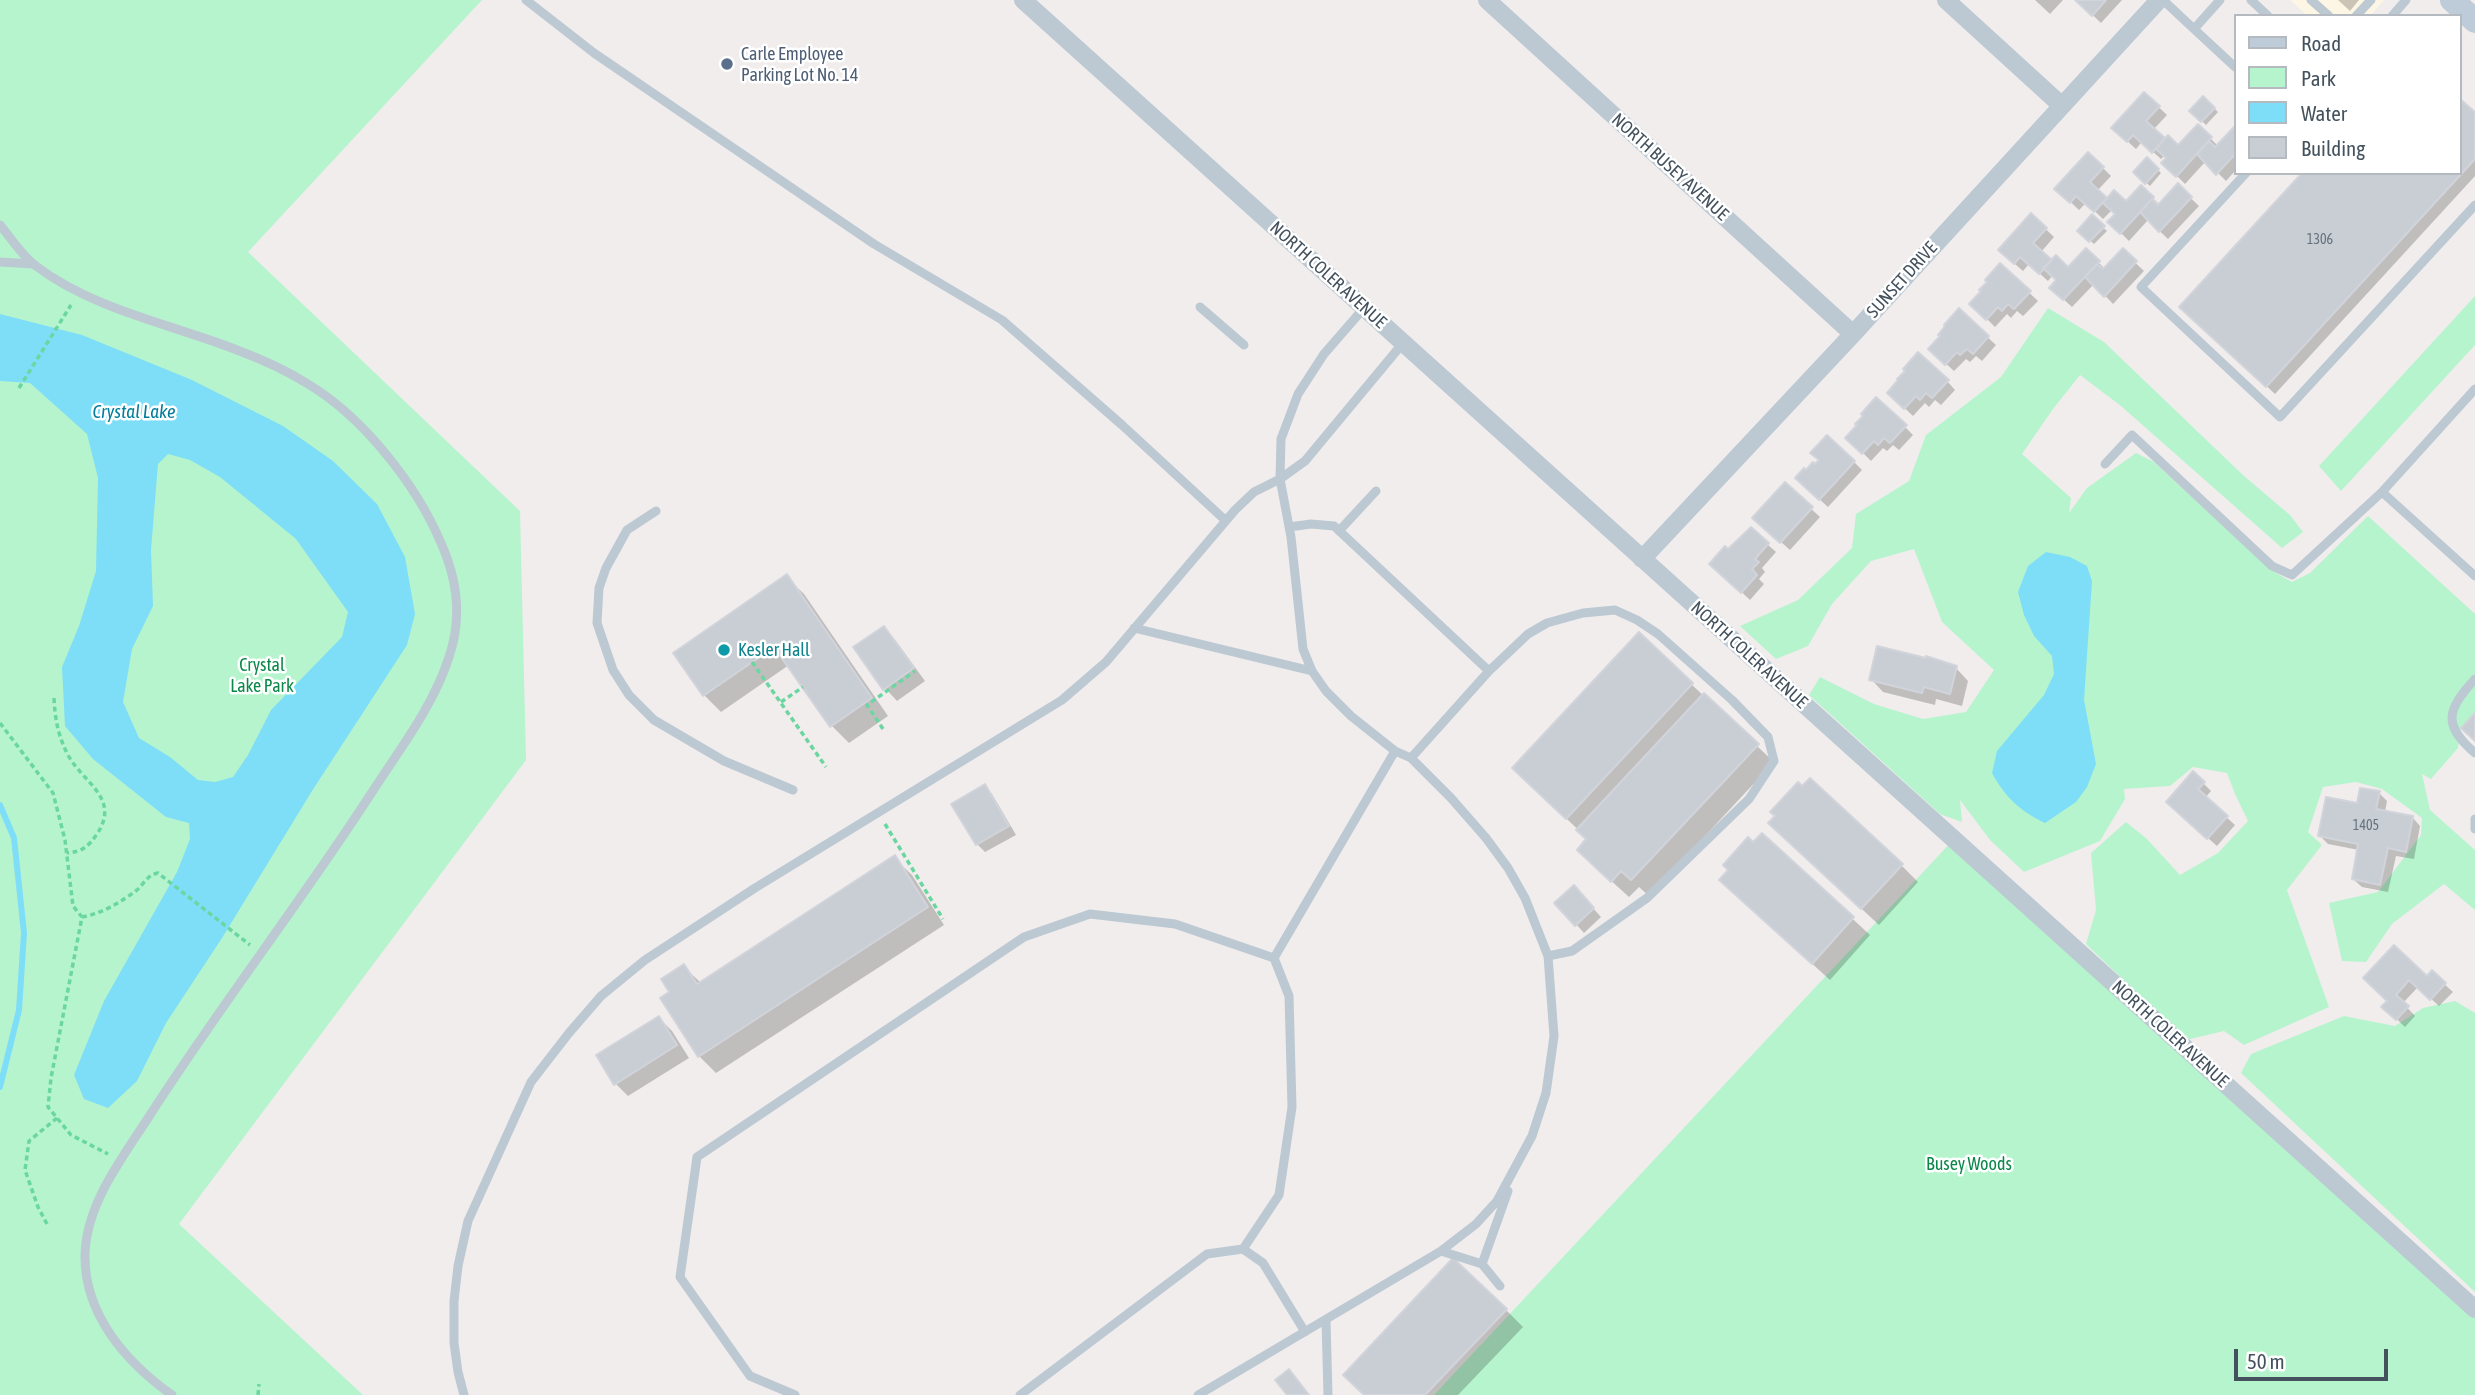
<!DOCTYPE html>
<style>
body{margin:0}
#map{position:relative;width:2475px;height:1395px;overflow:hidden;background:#f1eded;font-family:"Asap Condensed",sans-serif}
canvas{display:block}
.legend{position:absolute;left:2234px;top:14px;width:228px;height:161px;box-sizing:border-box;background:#fff;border:2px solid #b4babf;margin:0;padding:9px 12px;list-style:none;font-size:21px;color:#44525e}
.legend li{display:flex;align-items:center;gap:14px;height:35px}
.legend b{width:35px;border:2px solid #b4babf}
.scale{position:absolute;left:2234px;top:1349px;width:154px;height:32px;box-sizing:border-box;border:4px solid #44525e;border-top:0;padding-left:9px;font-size:21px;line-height:24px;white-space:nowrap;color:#44525e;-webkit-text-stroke:5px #fff;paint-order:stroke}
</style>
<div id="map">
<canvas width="2475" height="1395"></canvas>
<ul class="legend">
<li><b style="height:9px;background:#becbd9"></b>Road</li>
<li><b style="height:19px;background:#b6f4ce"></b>Park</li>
<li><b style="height:19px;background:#7edef7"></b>Water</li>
<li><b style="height:19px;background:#c9cdd4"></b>Building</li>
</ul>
<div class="scale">50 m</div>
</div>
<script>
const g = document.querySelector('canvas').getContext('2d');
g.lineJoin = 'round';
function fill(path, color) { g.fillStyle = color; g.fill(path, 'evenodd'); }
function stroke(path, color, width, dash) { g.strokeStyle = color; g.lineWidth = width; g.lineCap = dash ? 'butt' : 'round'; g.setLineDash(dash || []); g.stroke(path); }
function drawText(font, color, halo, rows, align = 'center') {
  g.font = font + ' "Asap Condensed",sans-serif'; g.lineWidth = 5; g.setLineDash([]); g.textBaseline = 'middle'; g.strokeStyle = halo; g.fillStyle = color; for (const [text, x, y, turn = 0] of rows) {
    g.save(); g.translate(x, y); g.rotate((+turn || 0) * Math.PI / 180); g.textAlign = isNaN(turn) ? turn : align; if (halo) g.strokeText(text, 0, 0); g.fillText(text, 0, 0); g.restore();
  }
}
fill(new Path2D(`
 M 2290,0 L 2384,0 L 2370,16 L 2308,16 Z`), '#fef6e4');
fill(new Path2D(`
 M 0,0 L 482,0 L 248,252 L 520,511 L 526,760 L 179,1224 L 363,1395 L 0,1395 Z
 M 2475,296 L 2475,345 L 2341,491 L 2319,466 Z
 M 2048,308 L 2104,342 L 2244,476 L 2290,515 L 2303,532 L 2282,548 L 2121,406 L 2080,375 L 2053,409 L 2022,454 L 2071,498 L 2069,513 L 2087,488 L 2136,453 L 2154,462 L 2271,570 L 2292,582 L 2310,573 L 2368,516 L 2475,614 L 2475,713 L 2461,728 L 2458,748 L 2431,779 L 2422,774 L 2430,810 L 2475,850 L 2475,910 L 2444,884 L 2392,924 L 2366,962 L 2342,961 L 2329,903 L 2378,892 L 2421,835 L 2422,818 L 2382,789 L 2356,782 L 2323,787 L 2308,832 L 2322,845 L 2287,890 L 2329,1007 L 2244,1045 L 2224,1031 L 2186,1040 L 2086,944 L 2096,910 L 2091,853 L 2126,822 L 2147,839 L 2180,875 L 2218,853 L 2248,821 L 2235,794 L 2227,773 L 2193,767 L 2170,786 L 2124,789 L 2125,799 L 2100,841 L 2024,872 L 1990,840 L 1960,800 L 1962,822 L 1940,814 L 1809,695 L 1820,677 L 1874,704 L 1923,719 L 1966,712 L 1994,670 L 1942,622 L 1914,549 L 1871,561 L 1832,604 L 1808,646 L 1776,659 L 1740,626 L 1798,600 L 1852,548 L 1856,514 L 1909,481 L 1926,435 L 2001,377 Z
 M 1954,839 L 2475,1309 L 2475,1395 L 1434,1395 Z
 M 2455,1001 L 2475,1013 L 2475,1292 L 2241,1073 L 2251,1054 L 2344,1016 L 2395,1026 L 2423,1008 Z`), '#b6f4ce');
fill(new Path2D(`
 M 0,314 L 82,335 L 192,380 L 283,426 L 333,461 L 377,504 L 405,557 L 415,614 L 407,645 L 312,791 L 222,938 L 166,1023 L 137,1081 L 108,1108 L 84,1099 L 74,1075 L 104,1001 L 177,872 L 190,839 L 189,823 L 166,817 L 93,759 L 65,726 L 62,667 L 79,626 L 96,571 L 98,478 L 87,434 L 30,383 L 0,381 ZM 168,454 L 190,460 L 220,477 L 296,539 L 348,612 L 342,637 L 271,710 L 248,755 L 233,777 L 215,782 L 198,780 L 170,757 L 139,738 L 123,702 L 132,649 L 153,606 L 151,550 L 158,464 Z
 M 2046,552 L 2070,557 L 2087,566 L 2092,581 L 2084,700 L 2096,764 L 2087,787 L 2076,802 L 2045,823 C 2020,811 2005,797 1992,773 L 1997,751 L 2044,695 L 2054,674 L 2052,656 L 2034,636 L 2024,615 L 2018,592 L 2028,566 Z`), '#7edef7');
fill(new Path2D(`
 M 2035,0 L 2063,0 L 2050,14 Z
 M 2077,0 L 2122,0 L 2101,23 Z
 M 2338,0 L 2359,0 L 2350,11 Z
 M 2145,94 L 2167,115 L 2153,130 L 2165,141 L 2178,148 L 2198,126 L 2218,146 L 2235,128 L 2235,171 L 2226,181 L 2206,161 L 2185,184 L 2164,163 L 2168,158 L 2165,155 L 2161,159 L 2142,142 L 2136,149 L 2113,128 Z
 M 2203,98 L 2218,112 L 2206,125 L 2192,111 Z
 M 2475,115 L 2475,176 L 2275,394 L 2190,315 L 2459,173 Z
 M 2147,160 L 2161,173 L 2150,186 L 2135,172 Z
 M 2103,168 L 2111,176 L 2097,191 L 2107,200 L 2126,204 L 2141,187 L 2160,205 L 2178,186 L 2199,206 L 2168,239 L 2148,220 L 2129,241 L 2110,222 L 2117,214 L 2112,210 L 2103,219 L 2086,203 L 2079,210 L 2057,189 Z
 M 2031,215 L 2054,237 L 2041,252 L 2052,262 L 2069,270 L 2086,250 L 2105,269 L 2123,251 L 2144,271 L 2113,304 L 2094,284 L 2072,307 L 2051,288 L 2058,280 L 2053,275 L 2048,281 L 2029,264 L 2023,271 L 2008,258 Z
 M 2092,217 L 2107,231 L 2094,244 L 2079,231 Z
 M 2001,266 L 2038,301 L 2023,316 L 2017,311 L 2011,318 L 2007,314 L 1995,327 L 1980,312 Z
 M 1959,311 L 1996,345 L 1982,361 L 1976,356 L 1970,362 L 1966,359 L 1954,371 L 1930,349 Z
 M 1947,381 L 1955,390 L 1941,405 L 1935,400 L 1929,407 L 1925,403 L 1913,416 L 1889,393 Z
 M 1905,427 L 1913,435 L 1899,450 L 1893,445 L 1887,451 L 1883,448 L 1871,461 L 1848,438 Z
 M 1854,462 L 1862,470 L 1828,507 L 1805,486 L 1806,472 Z
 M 1785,485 L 1820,517 L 1790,550 L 1763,526 Z
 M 1767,544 L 1776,552 L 1762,568 L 1765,572 L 1759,579 L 1764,584 L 1750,600 L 1720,572 L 1728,551 Z
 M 786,577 L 804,594 L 888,716 L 849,743 L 832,726 L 789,665 L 721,712 L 704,695 Z
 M 884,628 L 896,641 L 925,681 L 897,701 L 885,688 Z
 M 1639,635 L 1774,762 L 1649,896 L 1639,887 L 1629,897 L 1596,867 L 1588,839 L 1531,785 Z
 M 1956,668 L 1968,681 L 1962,706 L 1936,699 L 1935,705 L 1883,692 L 1871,679 Z
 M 2203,783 L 2211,791 L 2205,798 L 2235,825 L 2217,846 L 2176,810 Z
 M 984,786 L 992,794 L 1016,835 L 985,852 L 977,844 Z
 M 2379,793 L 2387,801 L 2385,812 L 2412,817 L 2420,826 L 2414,859 L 2396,856 L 2388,892 L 2362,887 L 2353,879 L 2359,850 L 2328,844 L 2320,836 L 2358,805 Z
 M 1762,835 L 1870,935 L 1830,980 L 1739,897 L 1754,845 Z
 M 1788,840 L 1901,865 L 1918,882 L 1879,925 Z
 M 894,858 L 912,875 L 944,925 L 716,1073 L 699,1056 L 672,992 L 683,966 L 701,983 Z
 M 1582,896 L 1601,917 L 1584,933 L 1557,903 Z
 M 2432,973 L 2453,992 L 2439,1006 L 2418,987 L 2403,1003 L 2415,1016 L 2405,1027 L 2384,1007 L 2390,1001 L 2365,978 L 2427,979 Z
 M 659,1018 L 672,1031 L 689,1058 L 628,1096 L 615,1083 Z
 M 1506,1310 L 1523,1327 L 1458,1395 L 1366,1395 Z`), '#0003');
stroke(new Path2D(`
 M 0,805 L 14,838 L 24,933 L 19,1010 L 0,1087`), '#7edef7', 6);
const building = new Path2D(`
 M 2075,0 L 2106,0 L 2092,16 Z
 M 2144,92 L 2160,106 L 2146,121 L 2165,138 L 2152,153 L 2133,135 L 2127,142 L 2111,128 Z
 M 2203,96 L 2215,108 L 2201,122 L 2189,111 Z
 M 2459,98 L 2475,112 L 2475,159 L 2266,387 L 2179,307 L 2302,173 L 2459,173 Z
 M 2198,124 L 2212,137 L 2176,177 L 2161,163 L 2166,158 L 2156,149 L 2168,135 L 2178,145 Z
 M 2235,126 L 2235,154 L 2216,175 L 2197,154 L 2209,141 L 2215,147 Z
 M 2088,152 L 2104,167 L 2090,182 L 2107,198 L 2094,212 L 2076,196 L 2070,203 L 2054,189 Z
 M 2147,157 L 2159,169 L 2145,184 L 2133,172 Z
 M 2178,183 L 2192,197 L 2159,232 L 2140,212 L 2152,199 L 2158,205 Z
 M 2141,185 L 2154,197 L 2120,234 L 2107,222 L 2115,214 L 2103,203 L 2114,190 L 2126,201 Z
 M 2031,213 L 2047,228 L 2033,243 L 2052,260 L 2039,274 L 2020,257 L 2014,264 L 1998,250 Z
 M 2092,214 L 2105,226 L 2089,242 L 2077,231 Z
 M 2086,248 L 2100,261 L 2063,300 L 2049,288 L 2056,280 L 2043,268 L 2056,255 L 2068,267 Z
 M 2123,248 L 2137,261 L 2104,297 L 2085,277 L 2097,264 L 2103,269 Z
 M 2000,263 L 2031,291 L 2014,309 L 2008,304 L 2002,311 L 1998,307 L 1986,320 L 1969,304 L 1981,291 L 1979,290 L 1987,282 L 1985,280 Z
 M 1959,308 L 1989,336 L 1973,354 L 1967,349 L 1960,355 L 1957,352 L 1945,365 L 1928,349 L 1940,336 L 1938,335 L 1945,326 L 1944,325 Z
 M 1918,352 L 1949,380 L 1932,398 L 1926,393 L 1920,400 L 1916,396 L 1904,409 L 1887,393 L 1898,380 L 1897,379 L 1905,371 L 1903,369 Z
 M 1876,397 L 1907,425 L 1890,443 L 1884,438 L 1878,445 L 1874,441 L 1862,454 L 1845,438 L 1857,425 L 1855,424 L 1863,416 L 1861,414 Z
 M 1827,435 L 1855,461 L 1819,500 L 1795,478 L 1804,468 L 1806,470 L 1813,462 L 1815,464 L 1819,460 L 1810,453 Z
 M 1785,482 L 1813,507 L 1780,543 L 1752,518 Z
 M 1751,527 L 1769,543 L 1755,559 L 1759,562 L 1752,569 L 1757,575 L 1741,593 L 1709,564 L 1725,546 L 1728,549 Z
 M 787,574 L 872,698 L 830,727 L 774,647 L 703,696 L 673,653 Z
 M 884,626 L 914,668 L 883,690 L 853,647 Z
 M 1639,632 L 1693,683 L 1566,819 L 1512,768 Z
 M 1877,646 L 1926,658 L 1926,656 L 1957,666 L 1950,694 L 1924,687 L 1922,693 L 1869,680 Z
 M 1704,693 L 1759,744 L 1631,880 L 1621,871 L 1611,882 L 1577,850 L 1586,839 L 1576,830 Z
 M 2475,713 L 2475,741 L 2461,728 Z
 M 2193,771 L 2205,782 L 2198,789 L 2228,816 L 2207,839 L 2166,802 Z
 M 1810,778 L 1903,864 L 1861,909 L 1768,823 L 1775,816 L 1770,812 L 1798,782 L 1802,786 Z
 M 985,784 L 1009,826 L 976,845 L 951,804 Z
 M 2360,788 L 2380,791 L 2376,809 L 2413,816 L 2406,852 L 2388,848 L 2380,885 L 2352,879 L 2358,844 L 2318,836 L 2326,797 L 2357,803 Z
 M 1762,833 L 1854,917 L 1812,964 L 1719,880 L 1728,870 L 1723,865 L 1748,837 L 1753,842 Z
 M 895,855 L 928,907 L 698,1057 L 660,998 L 669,992 L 661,979 L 684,964 L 697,984 Z
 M 1574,885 L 1594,908 L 1575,926 L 1554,903 Z
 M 2394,945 L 2427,976 L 2432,970 L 2446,983 L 2430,1000 L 2409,980 L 2396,995 L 2409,1006 L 2396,1020 L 2381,1007 L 2387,1001 L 2363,978 Z
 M 659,1016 L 677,1045 L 614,1085 L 596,1055 Z
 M 1453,1258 L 1507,1309 L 1425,1395 L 1364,1395 L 1343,1375 Z
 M 1289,1369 L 1309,1395 L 1287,1395 L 1275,1380 Z`);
fill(building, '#c9cdd4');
stroke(building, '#d1d4da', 2);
stroke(new Path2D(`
 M 19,388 L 71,305
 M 752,662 L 826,767
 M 54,698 C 55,719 58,736 68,755 C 83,783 121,798 97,834 C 89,846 82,852 67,853
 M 781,702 L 803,687
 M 0,723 L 53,793 L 65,840 L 73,906 L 82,917 L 51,1078 L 48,1107 L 71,1135 L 108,1154
 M 883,729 L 867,705 L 915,671
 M 885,824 L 943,919
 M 82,917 C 101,914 121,902 137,890 C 144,884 147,875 158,873 L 250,945
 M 47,1224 L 38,1207 L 25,1170 L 29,1141 L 57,1118
 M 258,1395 L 259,1384`), '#6ad6a0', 3.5, [5, 3.5]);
stroke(new Path2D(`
 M 526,0 L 594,53 L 874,244 L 1002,320 L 1122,425 L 1225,520
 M 2163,0 L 2194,29
 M 2220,0 L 2194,29 L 2235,67
 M 2251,0 L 2268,16
 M 2311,0 L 2329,16
 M 2356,16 L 2371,0
 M 2392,16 L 2406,0
 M 2246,173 L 2141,287 L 2280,417 L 2475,205
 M 0,225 C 11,238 22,256 36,266 C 94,310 171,324 237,350 C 261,359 286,370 308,384 C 363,417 416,484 441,543 C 458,581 462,619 449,657 C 434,704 403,745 376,786 C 304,898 222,1003 150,1115 C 124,1156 86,1203 85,1255 C 84,1315 127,1363 172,1395
 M 0,262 L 33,264
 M 1200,307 L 1244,345
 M 2475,389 L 2382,492 L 2475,576
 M 2105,464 L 2132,435 L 2272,566 L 2292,575 L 2382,492
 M 1280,479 L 1281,439 L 1298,394 L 1324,354 L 1364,308
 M 1280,479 L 1305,461 L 1403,343
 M 656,511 L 627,530 L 606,568 L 599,588 L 597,623 L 613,670 L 629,695 L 654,720 L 724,761 L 793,790
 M 1289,527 L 1311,524 L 1334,526 L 1489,671 L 1411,758
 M 1339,531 L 1376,491
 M 1134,628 L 1312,671
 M 1489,671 L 1528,634 L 1547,623 L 1583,613 L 1615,610 L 1637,620 L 1658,634 L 1732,700 L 1768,737 L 1774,761 L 1749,799 L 1647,898 L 1572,951 L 1548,956
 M 2475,679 C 2448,709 2441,724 2475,753
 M 2475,819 L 2475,829
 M 1274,958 L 1395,751
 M 1441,1251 L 1482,1264
 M 1500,1286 L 1482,1264 L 1508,1191
 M 1326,1320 L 1328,1395
 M 464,1395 L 458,1372 L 454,1343 L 454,1301 L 458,1266 L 468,1221 L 531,1082 L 569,1033 L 601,996 L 645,960 L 755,888 L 1062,700 L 1106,662 L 1235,510 L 1254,492 L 1280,479 L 1291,537 L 1303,649 L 1312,671 L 1326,691 L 1351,716 L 1395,751 L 1411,758 L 1451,798 L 1486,838 L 1508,868 L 1525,898 L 1548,956 L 1554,1036 L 1546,1093 L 1532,1136 L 1497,1201 L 1476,1224 L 1441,1251 L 1198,1395
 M 795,1395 L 750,1376 L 680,1277 L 697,1157 L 1024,937 L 1090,914 L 1175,924 L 1274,958 L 1289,996 L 1292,1107 L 1279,1195 L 1243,1249
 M 1020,1395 L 1207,1254 L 1243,1249 L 1263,1263 L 1305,1332`), '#bcc9d2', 9);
stroke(new Path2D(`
 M 1023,0 L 2475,1309
 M 1487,0 L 1853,334
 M 1946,0 L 2061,105
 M 1642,559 L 1853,334 L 2159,0`), '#bcc9d2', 18);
stroke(new Path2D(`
 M 2452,0 L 2475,21`), '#becbd9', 24);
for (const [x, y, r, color] of [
 [727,64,7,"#5c6f8a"],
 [724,650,7,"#0f9aa8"]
]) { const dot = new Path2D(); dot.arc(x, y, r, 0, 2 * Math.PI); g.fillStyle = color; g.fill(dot); stroke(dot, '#fff', 2.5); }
drawText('14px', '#65717c', null, [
 ["1306",2320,240],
 ["1405",2366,826]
]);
drawText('18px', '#4e5e75', '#fff', [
 ["Carle Employee",741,54],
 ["Parking Lot No. 14",741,75]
], 'left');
drawText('18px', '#44525e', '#fff', [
 ["NORTH BUSEY AVENUE",1670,167,42],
 ["NORTH COLER AVENUE",1328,275,42],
 ["SUNSET DRIVE",1902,280,-48],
 ["NORTH COLER AVENUE",1749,655,42],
 ["NORTH COLER AVENUE",2170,1034,42]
]);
drawText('18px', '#0d838f', '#fff', [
 ["Kesler Hall",738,650]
], 'left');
drawText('18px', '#0b8849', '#fff', [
 ["Crystal",262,665],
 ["Lake Park",262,686],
 ["Busey Woods",1969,1164]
]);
drawText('italic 19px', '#037d9c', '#fff', [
 ["Crystal Lake",134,412]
]);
</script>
